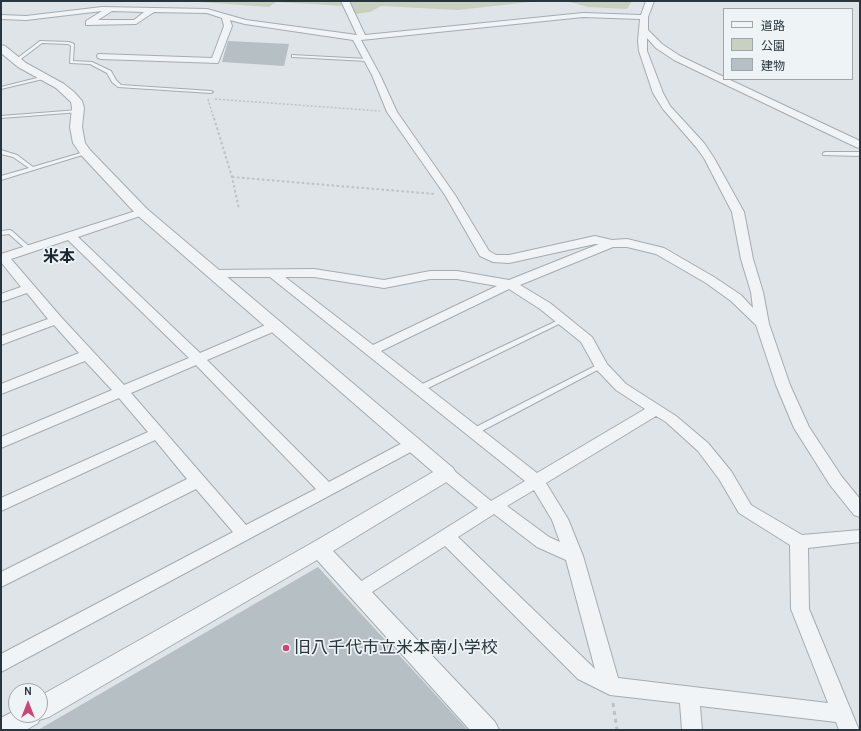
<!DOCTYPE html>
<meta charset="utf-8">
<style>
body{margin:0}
#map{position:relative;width:861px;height:731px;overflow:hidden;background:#dfe4e8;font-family:Karla,"Noto Sans JP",sans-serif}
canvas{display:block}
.frame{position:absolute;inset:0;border:2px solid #28353e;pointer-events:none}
.legend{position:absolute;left:723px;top:8px;width:130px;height:72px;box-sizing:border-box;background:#eef3f5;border:1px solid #9fa7ac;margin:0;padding:5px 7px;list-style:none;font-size:12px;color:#28353e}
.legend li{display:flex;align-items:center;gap:8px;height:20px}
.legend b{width:20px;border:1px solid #9fa7ac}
.north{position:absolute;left:8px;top:683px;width:40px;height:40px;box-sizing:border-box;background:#eef3f5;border:1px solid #9fa7ac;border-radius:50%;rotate:0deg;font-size:11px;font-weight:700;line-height:16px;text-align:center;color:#28353e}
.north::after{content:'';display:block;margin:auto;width:14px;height:18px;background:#cb4677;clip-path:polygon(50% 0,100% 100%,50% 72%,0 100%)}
</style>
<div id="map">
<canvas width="861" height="731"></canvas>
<div class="frame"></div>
<ul class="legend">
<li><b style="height:5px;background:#f1f4f6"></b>道路</li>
<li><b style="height:11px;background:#c8d1c0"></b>公園</li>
<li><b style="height:11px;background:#b6bfc4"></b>建物</li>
</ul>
<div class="north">N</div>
</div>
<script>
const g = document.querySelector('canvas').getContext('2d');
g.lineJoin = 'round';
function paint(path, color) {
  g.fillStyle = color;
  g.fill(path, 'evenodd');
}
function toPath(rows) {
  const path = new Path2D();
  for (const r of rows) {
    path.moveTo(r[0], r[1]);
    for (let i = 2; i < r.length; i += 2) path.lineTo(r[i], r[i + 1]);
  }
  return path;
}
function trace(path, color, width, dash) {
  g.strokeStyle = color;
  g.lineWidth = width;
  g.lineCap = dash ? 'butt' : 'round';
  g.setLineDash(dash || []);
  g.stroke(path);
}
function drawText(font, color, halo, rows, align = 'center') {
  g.font = font + ' Karla,"Noto Sans JP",sans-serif';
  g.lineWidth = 3.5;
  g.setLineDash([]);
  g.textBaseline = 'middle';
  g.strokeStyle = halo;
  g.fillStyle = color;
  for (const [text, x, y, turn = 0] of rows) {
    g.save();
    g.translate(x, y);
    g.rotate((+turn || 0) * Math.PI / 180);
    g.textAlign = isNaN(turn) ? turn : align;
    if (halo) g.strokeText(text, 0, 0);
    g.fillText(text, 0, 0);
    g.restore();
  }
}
const green = toPath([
 [200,1,539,1,458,10,381,6,370,12,355,14,346,12,344,6,276,2,269,7,199,2],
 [566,1,632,1,627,9,588,7]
]);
const building = toPath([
 [228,41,289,44,284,66,222,62],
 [318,567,468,730,38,730]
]);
const pathFar2 = toPath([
 [208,99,214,119],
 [215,99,380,111]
]);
const pathFar1 = toPath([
 [214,118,232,177,239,209],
 [232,177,435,194]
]);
const path = toPath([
 [613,703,617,730]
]);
const service = toPath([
 [40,41,69,42,74,44,73,61,92,62,111,71,116,80,121,85,211,91,213,92,211,93,118,87,112,82,107,73,90,64,70,63,71,46,68,44,42,43,17,62,15,62,15,60,40,41],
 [292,55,367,59,369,60,367,61,293,57,292,57,292,55],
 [45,76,47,76,47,78,1,89,1,87,45,76],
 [78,110,80,110,80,112,1,118,1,116,78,110],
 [1,150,17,155,33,167,84,152,89,153,1,180,1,176,29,168,13,157,1,154,1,150],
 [825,152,860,152,860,156,823,155,823,153,825,152],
 [10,230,12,231,31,248,31,250,27,250,9,234,1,235,1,231,10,230],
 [563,318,565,319,566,320,565,321,422,391,419,391,415,389,416,387,563,318],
 [599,364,603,364,605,366,476,434,470,434,469,432,470,430,599,364]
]);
const minor = toPath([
 [341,1,349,1,365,35,583,13,641,15,646,1,654,1,648,17,648,30,662,44,680,56,724,77,724,79,728,79,860,141,860,148,856,147,674,60,656,48,647,38,647,51,663,93,670,106,704,143,714,158,744,212,753,259,763,292,769,324,790,385,809,427,842,477,860,499,860,517,854,515,830,485,794,428,776,385,756,325,731,301,706,283,656,254,627,247,613,247,520,285,550,303,592,337,607,364,626,384,676,416,708,443,731,471,751,505,802,535,860,530,860,542,808,548,809,609,859,730,839,730,836,722,700,706,702,730,682,730,680,703,610,695,578,679,445,546,364,597,358,599,352,597,349,592,352,587,478,508,440,477,438,473,440,469,446,467,452,469,491,501,525,481,270,277,213,277,209,276,207,273,209,270,314,269,384,280,430,271,457,271,509,280,599,244,595,244,509,263,493,262,480,256,445,195,387,112,372,75,353,40,245,24,230,20,232,26,218,63,101,59,98,58,97,56,98,54,212,58,224,26,222,18,207,13,154,12,136,24,86,25,86,21,102,11,26,20,1,19,1,15,26,16,102,7,207,9,246,20,357,35,341,1],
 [112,11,144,12,134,20,98,20,112,11],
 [583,17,640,19,638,41,639,51,653,93,663,109,696,147,704,158,732,212,741,259,751,292,753,308,741,295,714,277,664,248,627,239,612,240,595,236,509,255,496,255,489,251,455,195,397,112,380,75,361,40,583,17],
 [285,277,314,277,384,288,430,279,457,279,497,286,373,345,285,277],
 [509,289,540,309,581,342,596,369,616,390,645,409,537,473,381,351,509,289],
 [656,416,666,422,698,451,719,479,739,513,790,545,791,609,828,703,618,678,583,556,568,519,546,483,656,416],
 [534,490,552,520,560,542,549,537,507,506,534,490],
 [494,514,537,547,566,560,595,669,458,537,494,514],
 [142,209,148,212,146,214,78,237,200,353,270,323,280,323,282,326,280,329,207,360,329,482,408,440,413,439,418,440,421,444,418,448,1,672,1,654,233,532,196,489,1,587,1,572,187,479,155,440,1,511,1,498,148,432,119,398,1,448,1,437,112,390,85,361,1,394,1,384,79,353,54,325,1,345,1,336,48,319,27,293,1,302,1,294,21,287,1,262,1,254,142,209],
 [68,240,189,358,124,385,61,317,11,259,68,240],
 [196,365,316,489,246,525,131,393,196,365]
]);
const tertiary = toPath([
 [1,45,5,46,26,63,64,84,74,92,82,101,84,108,82,127,85,143,90,150,147,209,453,468,456,473,453,478,333,551,495,722,499,730,470,730,317,560,49,717,39,720,38,723,26,730,1,730,1,718,16,710,16,715,40,715,40,696,312,543,433,472,137,215,82,156,73,143,70,127,72,108,71,102,56,88,18,67,1,53,1,45]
]);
const markers = [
 [286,648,4,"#cb4677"]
];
const quarterNames = [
 ["米本",59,257]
];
const nearPoinames = [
 ["旧八千代市立米本南小学校",294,648]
];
paint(green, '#c8d1c0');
paint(building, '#b6bfc4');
trace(service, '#a4acb2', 2);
trace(minor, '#a4acb2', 2);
trace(tertiary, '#a4acb2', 2);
trace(pathFar2, '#bdc2c6', 1.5, [2, 2]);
trace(pathFar1, '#bdc2c6', 2, [2.5, 2.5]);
trace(path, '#bdc2c6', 3, [4, 4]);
paint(service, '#f1f4f6');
paint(minor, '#f1f4f6');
paint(tertiary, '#f1f4f6');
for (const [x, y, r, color] of markers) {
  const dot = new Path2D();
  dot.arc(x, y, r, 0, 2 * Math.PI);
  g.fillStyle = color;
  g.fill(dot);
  trace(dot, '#eef3f5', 1.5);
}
drawText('bold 16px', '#1a262f', '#eef3f5', quarterNames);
drawText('17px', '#28353e', '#eef3f5', nearPoinames, 'left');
</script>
